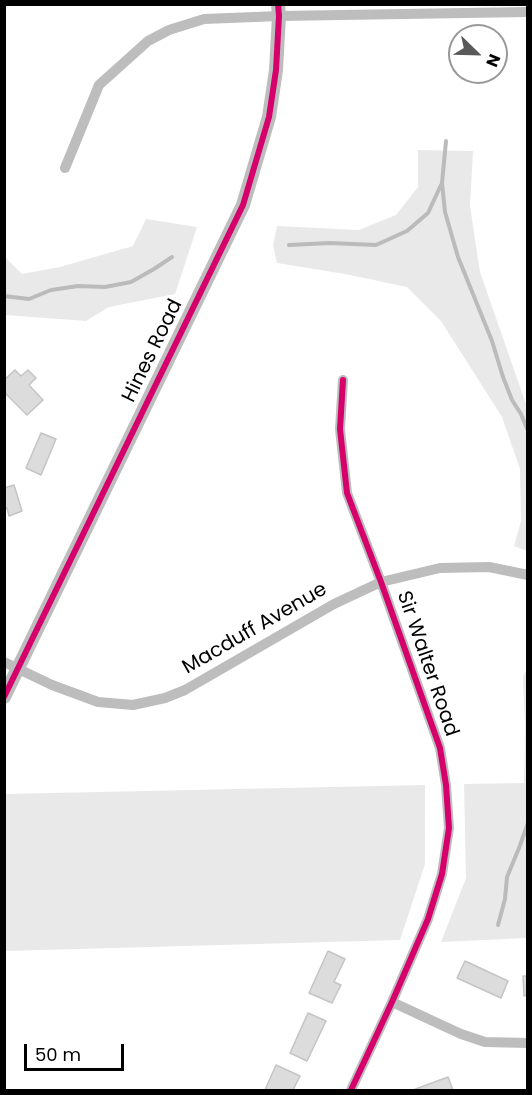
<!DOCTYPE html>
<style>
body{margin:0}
#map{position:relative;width:532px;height:1095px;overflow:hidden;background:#fff;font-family:Poppins,sans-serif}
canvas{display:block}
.frame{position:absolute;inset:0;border:6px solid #000;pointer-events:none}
.north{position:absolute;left:448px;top:24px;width:60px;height:60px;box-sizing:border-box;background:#fff;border:2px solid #999;border-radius:50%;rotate:113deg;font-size:16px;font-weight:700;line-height:24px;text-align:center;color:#000}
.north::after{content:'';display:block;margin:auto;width:21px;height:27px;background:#595959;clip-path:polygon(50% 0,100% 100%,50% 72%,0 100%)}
.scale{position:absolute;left:24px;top:1044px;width:100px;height:27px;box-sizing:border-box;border:3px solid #000;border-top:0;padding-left:8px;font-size:18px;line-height:21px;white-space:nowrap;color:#000;-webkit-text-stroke:4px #fff;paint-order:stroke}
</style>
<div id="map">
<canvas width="532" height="1095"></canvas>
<div class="frame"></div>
<div class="north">N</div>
<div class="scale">50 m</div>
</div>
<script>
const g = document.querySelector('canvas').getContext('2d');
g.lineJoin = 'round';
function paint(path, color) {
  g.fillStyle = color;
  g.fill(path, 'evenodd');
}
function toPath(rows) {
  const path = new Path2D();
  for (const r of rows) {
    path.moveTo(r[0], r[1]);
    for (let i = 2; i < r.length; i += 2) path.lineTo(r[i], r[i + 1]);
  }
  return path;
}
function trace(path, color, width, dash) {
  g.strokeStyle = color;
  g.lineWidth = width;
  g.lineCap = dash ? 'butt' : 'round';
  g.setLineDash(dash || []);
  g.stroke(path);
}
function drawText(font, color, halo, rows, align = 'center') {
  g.font = font + ' Poppins,sans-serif';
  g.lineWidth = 4.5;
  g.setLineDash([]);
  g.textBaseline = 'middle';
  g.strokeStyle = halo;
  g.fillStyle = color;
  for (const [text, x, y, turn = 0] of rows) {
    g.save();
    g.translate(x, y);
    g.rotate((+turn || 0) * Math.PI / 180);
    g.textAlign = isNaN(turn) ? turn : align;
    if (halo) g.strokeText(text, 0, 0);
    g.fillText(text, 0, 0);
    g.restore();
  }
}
const green = toPath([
 [418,150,473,151,470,206,480,272,527,407,527,551,514,546,521,521,520,469,502,417,441,321,407,287,345,274,277,263,273,245,277,226,359,230,396,215,418,187],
 [146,219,197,227,175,294,109,307,86,321,5,315,5,257,22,274,60,267,133,246],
 [527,668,527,938,441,942,466,878,464,784,524,783,525,726,523,677],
 [425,785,425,864,400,940,5,951,5,794]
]);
const stream = toPath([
 [446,141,442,183,445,212,458,257,492,341,503,377,512,400,521,414,528,431],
 [289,245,330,243,376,245,407,231,428,213,441,185],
 [4,296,29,299,51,290,78,286,105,287,131,282,154,269,172,257],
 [528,445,528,454],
 [498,925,505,899,507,877,519,848,528,823]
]);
const building = toPath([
 [15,370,21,376,28,370,36,378,29,385,43,400,27,415,4,392,4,380,15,370],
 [41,433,56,439,41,475,26,468,41,433],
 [14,485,22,511,9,516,7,508,4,509,4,488,14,485],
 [328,951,345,959,334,982,341,985,332,1003,309,993,328,951],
 [465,961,508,981,501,998,457,978,465,961],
 [523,976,528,976,528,995,524,996,523,976],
 [308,1013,326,1021,307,1061,290,1053,308,1013],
 [276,1065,300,1076,293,1090,265,1090,276,1065],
 [448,1077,453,1090,413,1090,448,1077]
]);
const minor = toPath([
 [65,168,99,85,148,41,169,30,204,19,279,16,528,12],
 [343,380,340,429,347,493,381,582,440,748,446,785,449,828,442,874,428,919,392,1002,351,1090],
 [4,662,52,685,98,702,133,705,165,698,185,690,334,604,381,582,440,568,489,567,528,575],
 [392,1002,461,1034,485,1042,528,1043]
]);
const tertiary = toPath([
 [4,697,243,205,269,117,276,70,279,16,278,4]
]);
const cycleway = toPath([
 [343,380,340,429,347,493,381,582,440,748,446,785,449,828,442,874,428,919,392,1002,351,1090],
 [4,697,243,205,269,117,276,70,279,16,278,4]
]);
const streetNames = [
 ["Hines Road",153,351,-64],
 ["Macduff Avenue",255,629,-30],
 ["Sir Walter Road",427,664,71]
];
paint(green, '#e9e9e9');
trace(stream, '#bbb', 4);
paint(building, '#dcdcdc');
trace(building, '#c4c4c4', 1.5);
trace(minor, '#bdbdbd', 10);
trace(tertiary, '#bdbdbd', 14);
trace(cycleway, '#d6006c', 6);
drawText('20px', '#000', '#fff', streetNames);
</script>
